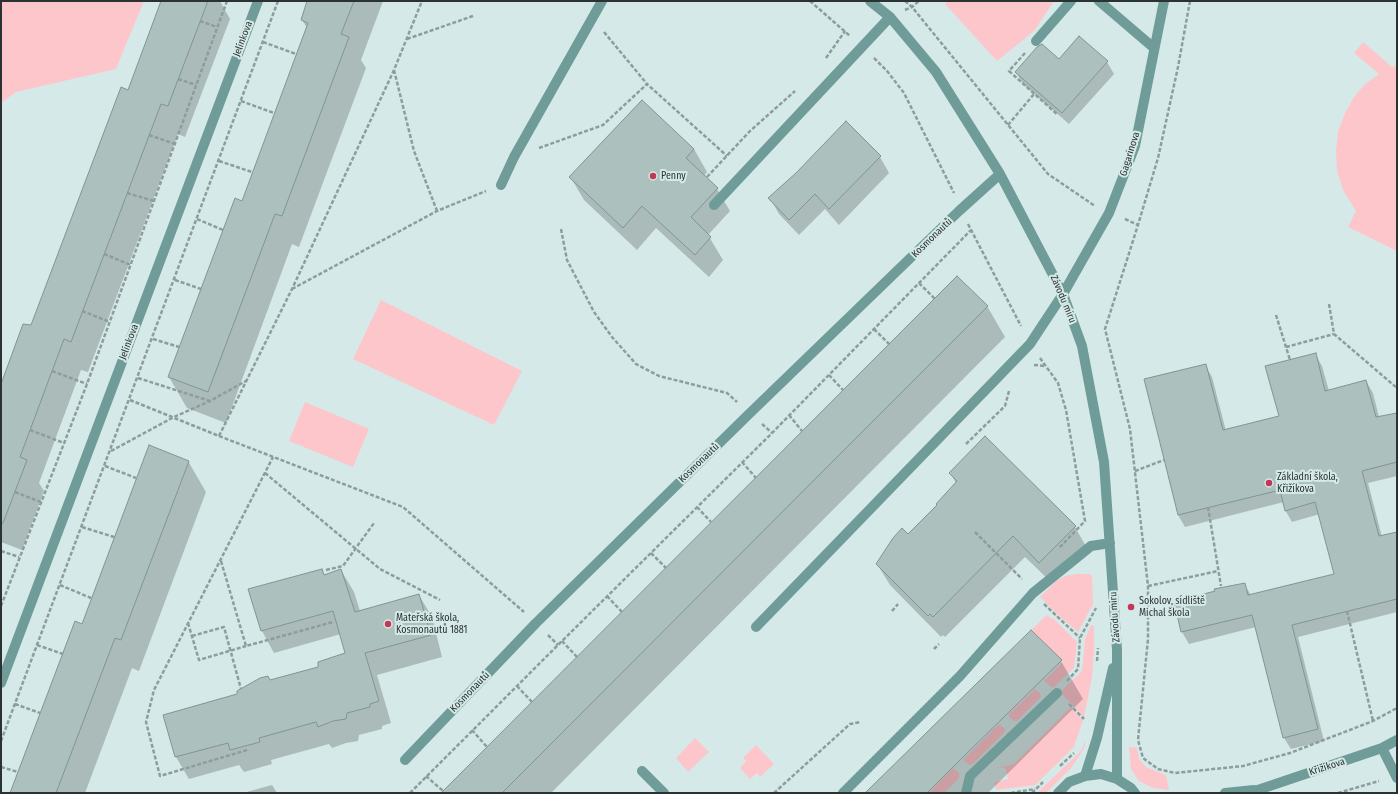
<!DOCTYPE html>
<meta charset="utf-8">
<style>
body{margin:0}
#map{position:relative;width:1398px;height:794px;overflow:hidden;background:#d5eae8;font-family:"Fira Sans Condensed",sans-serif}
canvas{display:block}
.frame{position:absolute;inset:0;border:2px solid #2a3332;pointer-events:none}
</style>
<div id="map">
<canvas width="1398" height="794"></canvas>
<div class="frame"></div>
</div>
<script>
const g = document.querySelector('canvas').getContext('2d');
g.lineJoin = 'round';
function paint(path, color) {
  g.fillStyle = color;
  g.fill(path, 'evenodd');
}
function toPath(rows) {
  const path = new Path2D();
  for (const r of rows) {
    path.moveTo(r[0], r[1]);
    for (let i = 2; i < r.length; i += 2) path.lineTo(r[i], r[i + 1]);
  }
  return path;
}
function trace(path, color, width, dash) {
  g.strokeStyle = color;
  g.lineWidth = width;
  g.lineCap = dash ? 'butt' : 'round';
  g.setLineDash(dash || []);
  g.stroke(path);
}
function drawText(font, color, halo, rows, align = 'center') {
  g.font = font + ' "Fira Sans Condensed",sans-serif';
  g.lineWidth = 4;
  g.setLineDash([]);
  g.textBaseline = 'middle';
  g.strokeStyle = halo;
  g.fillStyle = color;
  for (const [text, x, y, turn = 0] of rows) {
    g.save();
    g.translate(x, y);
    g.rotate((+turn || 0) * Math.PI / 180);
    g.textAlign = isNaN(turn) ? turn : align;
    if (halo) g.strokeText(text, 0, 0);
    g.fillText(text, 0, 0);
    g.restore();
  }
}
const green = toPath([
 [1,1,144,1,116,69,16,92,1,103],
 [948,1,1054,1,1034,31,997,61,945,4],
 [1363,42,1392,67,1397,65,1397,251,1348,227,1356,211,1343,190,1337,171,1336,151,1338,132,1345,113,1354,97,1365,84,1379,74,1354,53],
 [381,300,522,371,494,425,353,359],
 [305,402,369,429,353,467,289,441],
 [1077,574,1089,574,1092,576,1093,604,1078,632,1057,614,1040,597,1055,582,1065,576],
 [1047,615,1052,619,1053,618,1077,642,1074,668,1053,688,1044,681,1063,662,1031,630],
 [1091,625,1094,626,1094,649,1092,677,1084,717,1060,692,1082,671,1085,639],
 [1035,689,1040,693,1041,697,1017,721,1014,721,1008,715],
 [1071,707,1083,720,1074,747,1035,785,996,790,995,782,1008,779,1005,767,992,769,1014,764],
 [999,724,1005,729,1005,732,973,764,970,765,967,763,963,760],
 [695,738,709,752,688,772,676,758],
 [1085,742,1086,742,1083,750,1071,768,1046,793,1037,793,1080,752],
 [756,745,774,764,760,777,757,773,750,779,740,768,746,761,743,758],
 [1129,747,1137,748,1139,759,1146,767,1166,775,1169,790,1153,788,1139,781,1131,769],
 [953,768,959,773,959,778,944,793,929,793]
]);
const shadow = toPath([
 [162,1,220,1,230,19,185,137,178,134,88,372,81,370,39,483,44,491,22,550,1,542,1,387,31,327,129,91],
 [309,1,383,1,361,60,366,68,321,188,299,247,292,244,226,423,187,408,169,377,242,202,307,28,302,20],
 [1059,61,1107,62,1114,74,1069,124,1023,84,1016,72],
 [846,122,880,157,889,173,839,225,825,209,799,235,779,214,770,198,797,174],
 [694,149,707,172,704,176,717,189,730,211,708,235,723,260,709,277,656,228,637,250,584,200,571,178],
 [987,306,1005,337,551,793,443,793],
 [1315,354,1322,366,1329,391,1366,381,1373,393,1379,417,1397,415,1397,476,1368,483,1382,537,1397,533,1397,612,1298,637,1324,741,1291,749,1284,738,1256,627,1189,644,1182,632,1175,603,1244,584,1251,595,1335,575,1320,514,1292,522,1285,510,1284,502,1185,527,1178,515,1205,365,1212,377,1226,431,1280,417],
 [188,461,206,492,139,671,132,668,85,793,11,793,82,625],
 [950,473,1075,527,1087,548,1052,583,1025,557,945,637,943,635,941,637,890,585,877,564,938,505,956,483],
 [322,570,325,576,341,570,354,592,360,611,419,595,432,617,442,657,377,675,391,723,382,726,382,729,359,735,358,741,346,743,332,748,329,744,271,760,272,764,244,772,239,765,189,779,176,757,164,715,238,695,270,682,319,668,346,654,341,634,274,653,262,631],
 [1061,661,1083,699,988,793,866,793],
 [272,785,277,793,243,793]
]);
const building = toPath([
 [161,1,208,1,168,106,161,104,71,342,64,339,20,457,27,460,3,523,1,523,1,384,23,324,31,325,121,87,128,90,161,1],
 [307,1,354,1,341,34,349,37,282,216,275,214,208,392,168,377,235,198,242,201,308,23,301,20,307,1],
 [1079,36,1108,61,1062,113,1015,72,1037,47,1042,44,1059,59,1079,36],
 [642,100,694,149,686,158,718,188,691,217,711,237,695,255,642,206,623,228,569,177,642,100],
 [846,121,881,156,829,209,815,194,789,220,768,198,796,173,846,121],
 [957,276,988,306,853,441,502,793,441,793,957,276],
 [1316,353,1325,391,1366,380,1376,417,1397,413,1397,462,1362,471,1379,536,1397,532,1397,599,1292,625,1318,729,1283,738,1252,615,1181,632,1174,602,1215,591,1214,589,1245,583,1248,595,1334,574,1315,502,1285,511,1280,490,1178,515,1144,379,1206,364,1223,430,1279,416,1265,366,1316,353],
 [985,436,1076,526,1039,563,1013,536,933,617,930,614,928,616,876,564,893,538,902,528,908,534,937,505,936,504,957,481,949,473,985,436],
 [149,445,189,461,121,640,115,638,56,793,10,793,75,621,82,624,149,445],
 [322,569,324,575,341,569,355,612,419,594,431,635,365,653,379,701,370,704,370,707,347,713,346,719,333,721,318,727,316,722,259,738,260,742,230,750,228,743,175,757,163,715,237,694,237,691,260,678,268,676,270,680,318,667,318,662,345,653,333,611,261,631,248,589,322,569],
 [1031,630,1062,660,957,763,927,793,865,793,1031,630]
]);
const path = toPath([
 [810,1,850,36],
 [905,1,912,7,1048,174,1095,206],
 [1190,1,1178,67,1158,158,1138,225,1105,329,1130,429,1148,586,1148,639,1138,740,1143,758,1158,769,1175,773,1243,766,1290,753,1373,721,1397,708],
 [905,10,912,7,919,1],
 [200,21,217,27],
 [604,32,647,84],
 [407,39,473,16],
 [263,42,296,54],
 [1025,53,1009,71,1058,115],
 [826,58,845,31],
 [874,58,887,71,904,93,954,193],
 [394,70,414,151,437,211],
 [178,79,196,85],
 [241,101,274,113],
 [1008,125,1034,94],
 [149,135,175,144],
 [539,148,603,125,647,84,727,156],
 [219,161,252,172],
 [707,177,750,131,795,91],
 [127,193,154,201],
 [197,219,223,230],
 [1125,219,1138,225],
 [968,224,1021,326],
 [561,229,567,260,594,312,612,337,636,364,659,376,727,393,737,402],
 [104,254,131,265],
 [175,280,201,289],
 [919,283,935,299],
 [292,289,437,211,486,191],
 [1329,304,1334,334,1397,388],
 [82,311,110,322],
 [1276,315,1290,360],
 [874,329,889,344],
 [153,339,179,347],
 [1286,347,1334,334],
 [1040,358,1058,383,1066,410,1085,521,1059,548],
 [1034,365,1045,366],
 [52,371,87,384],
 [829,375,843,390],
 [138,378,210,401],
 [130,400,219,436,403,507,524,612],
 [789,415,802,431],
 [762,424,772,433],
 [30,430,64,443],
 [219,436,292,289,394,70,422,1],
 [966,444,1005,406,1009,391],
 [111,451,174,417,210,401,246,381],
 [742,462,756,478],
 [105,466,136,478],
 [1135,471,1164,460],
 [265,473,380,569,440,600],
 [15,492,41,502],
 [697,507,711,522],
 [1208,507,1221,586],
 [82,527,114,537],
 [975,532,1022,579],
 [1,551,19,557],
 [651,553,666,568],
 [221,561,246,646,333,622],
 [326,570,343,566,374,523],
 [60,585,91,598],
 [1148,586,1218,571],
 [607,596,622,612],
 [1044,604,1080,638],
 [1,606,87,384,227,1],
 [892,611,898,604],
 [1347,611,1373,721],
 [188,623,199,660,246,646],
 [548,635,558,645],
 [192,636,224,627,241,689],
 [562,641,577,657],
 [37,645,63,654],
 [934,649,939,644],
 [1097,661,1098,648],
 [1067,681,1078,669,1080,638,1096,608],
 [517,686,532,702],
 [15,704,40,713],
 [1069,704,1084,719],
 [472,730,487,747],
 [1,741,278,1],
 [247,750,160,776,146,722,154,690,273,457],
 [1060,766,1074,753],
 [1,767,18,772],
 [426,776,443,791],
 [410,793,558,645,772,433,971,230],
 [774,793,850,724,861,722],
 [1011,793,1035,789],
 [1032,793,1043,782],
 [1338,793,1379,781]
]);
const minor = toPath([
 [870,1,890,17,936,72,1000,174,1063,294,1082,346,1104,462,1117,650,1117,779],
 [1099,1,1154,48],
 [1036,41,1071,1],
 [501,185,514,157,602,1],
 [714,205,890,17],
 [756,627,1030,344,1063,294,1109,213,1135,146,1164,1],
 [1,683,258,1],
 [1382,748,1397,778],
 [405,760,536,623,750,413,959,211,1000,174],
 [642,771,664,793],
 [1085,776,1097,738,1113,668],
 [843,793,960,676,1033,593,1091,546,1110,543],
 [966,793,970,776,1057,693],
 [1058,793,1069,782,1085,776,1101,774,1117,779,1131,788,1135,793],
 [1225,793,1254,790],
 [1249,793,1382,748,1397,740]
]);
const markers = [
 [653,176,4,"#c63657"],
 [1269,483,4,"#c63657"],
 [1131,607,4,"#c63657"],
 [388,624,4,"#c63657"]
];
const streetNames = [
 ["Jelínkova",243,39,-69],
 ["Gagarinova",1130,154,-73],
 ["Kosmonautů",932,238,-44],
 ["Závodu míru",1063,299,67],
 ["Jelínkova",129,342,-69],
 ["Kosmonautů",699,463,-44],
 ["Závodu míru",1115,617,-94],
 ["Kosmonautů",470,692,-46],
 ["Křižíkova",1327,767,-18]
];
const poiNames = [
 ["Penny",661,176],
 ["Základní škola,",1277,477],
 ["Křižíkova",1277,489],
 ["Sokolov, sídliště",1139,601],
 ["Michal škola",1139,613],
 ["Mateřská škola,",396,618],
 ["Kosmonautů 1881",396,630]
];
paint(green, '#fdc6cb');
paint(shadow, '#0003');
paint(building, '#acc1be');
trace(building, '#809492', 1);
trace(path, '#8d9d9c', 2.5, [4, 2]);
trace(minor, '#6f9c98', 10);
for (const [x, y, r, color] of markers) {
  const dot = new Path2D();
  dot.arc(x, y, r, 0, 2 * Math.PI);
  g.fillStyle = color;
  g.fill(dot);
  trace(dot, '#d5eae8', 1.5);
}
drawText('10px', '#2a3332', '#d5eae8', streetNames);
drawText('10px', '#2a3332', '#d5eae8', poiNames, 'left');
</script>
